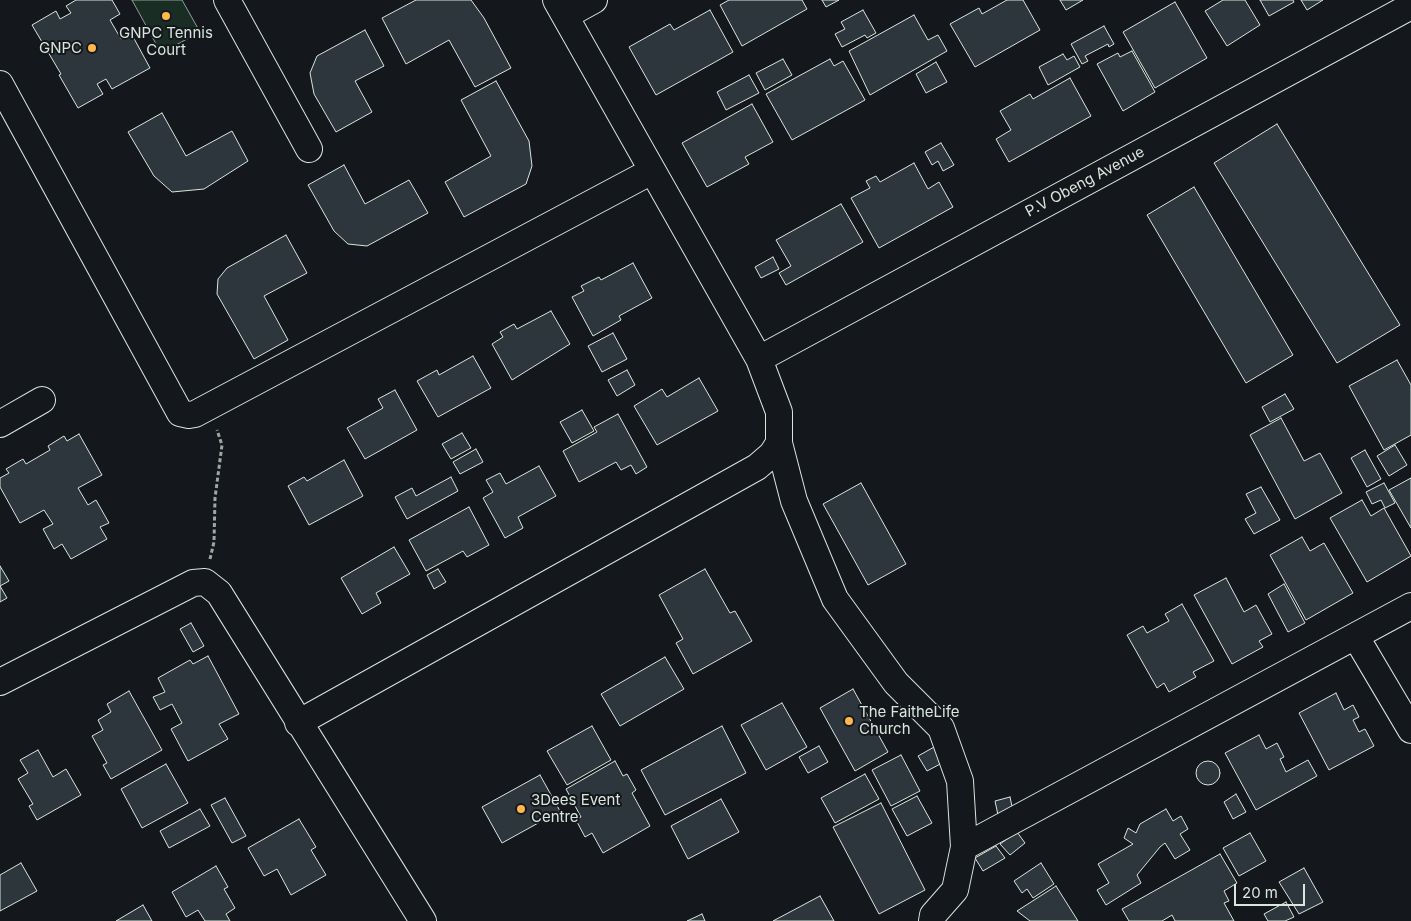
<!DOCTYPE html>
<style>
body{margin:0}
#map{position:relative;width:1411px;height:921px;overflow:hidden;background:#14181c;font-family:Inter,sans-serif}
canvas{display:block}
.scale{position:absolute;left:1234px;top:884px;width:71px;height:22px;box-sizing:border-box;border:2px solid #d8e6dc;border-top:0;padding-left:6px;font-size:15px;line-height:18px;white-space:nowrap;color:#d8e6dc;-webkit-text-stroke:4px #14181c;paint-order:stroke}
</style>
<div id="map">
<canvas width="1411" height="921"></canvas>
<div class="scale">20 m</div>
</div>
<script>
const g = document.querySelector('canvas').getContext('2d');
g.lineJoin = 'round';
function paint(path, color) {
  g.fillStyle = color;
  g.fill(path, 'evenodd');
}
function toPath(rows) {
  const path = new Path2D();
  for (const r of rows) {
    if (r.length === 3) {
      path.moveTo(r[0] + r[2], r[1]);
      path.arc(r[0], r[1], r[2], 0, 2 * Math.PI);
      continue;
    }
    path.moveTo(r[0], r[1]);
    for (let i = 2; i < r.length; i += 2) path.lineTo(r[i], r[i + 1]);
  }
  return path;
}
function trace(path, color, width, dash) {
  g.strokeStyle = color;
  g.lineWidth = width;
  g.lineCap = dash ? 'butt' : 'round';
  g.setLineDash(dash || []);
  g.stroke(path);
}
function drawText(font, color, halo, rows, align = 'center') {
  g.font = font + ' Inter,sans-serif';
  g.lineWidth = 4;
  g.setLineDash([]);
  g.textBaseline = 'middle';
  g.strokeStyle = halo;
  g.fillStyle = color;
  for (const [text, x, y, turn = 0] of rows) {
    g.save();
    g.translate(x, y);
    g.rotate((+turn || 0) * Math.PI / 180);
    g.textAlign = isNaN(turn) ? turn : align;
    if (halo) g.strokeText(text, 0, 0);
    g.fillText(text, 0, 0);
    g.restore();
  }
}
const green = toPath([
 [132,0,182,0,200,32,161,53,132,0]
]);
const building = toPath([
 [76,0,112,0,120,14,110,20,121,39,131,33,150,68,112,89,106,79,97,84,103,94,78,108,59,75,61,74,32,25,56,11,60,19,71,13,66,6,76,0],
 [416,0,471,0,484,18,511,68,475,87,449,40,406,64,382,18,416,0],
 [729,0,802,0,807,9,742,46,720,5,729,0],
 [822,0,839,0,826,7,822,0],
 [1007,0,1023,0,1040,30,975,67,950,24,979,8,982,14,1007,0],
 [1060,0,1083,0,1066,10,1060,0],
 [1223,0,1245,0,1260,25,1227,46,1205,11,1223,0],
 [1260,0,1293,0,1294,2,1269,16,1260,0],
 [1301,0,1323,0,1307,10,1301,0],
 [1175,2,1207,58,1155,88,1123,32,1175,2],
 [710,10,733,52,656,95,629,47,670,24,674,30,710,10],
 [863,10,876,33,867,38,865,35,842,47,835,34,845,29,841,22,863,10],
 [914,15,928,40,938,35,947,51,870,95,849,51,914,15],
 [1104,26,1114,44,1109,47,1108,44,1085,56,1088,61,1082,64,1071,44,1104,26],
 [365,30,384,66,355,81,372,112,336,132,314,94,310,73,317,56,365,30],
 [1132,51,1155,92,1123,111,1097,64,1118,53,1120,57,1132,51],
 [1063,54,1067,60,1074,56,1080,67,1048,85,1039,67,1063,54],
 [783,59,792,75,765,90,756,73,783,59],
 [830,59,834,66,843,61,865,100,792,140,766,94,830,59],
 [936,62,947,82,926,93,916,74,936,62],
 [749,75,759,93,726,110,717,92,749,75],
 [1070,78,1091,116,1009,162,996,139,1011,130,1000,111,1030,94,1033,99,1070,78],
 [496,81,529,141,532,166,526,184,464,217,445,182,491,156,461,100,496,81],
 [752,104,773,142,745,157,749,164,707,187,682,143,752,104],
 [162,113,186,156,232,131,248,161,204,189,172,192,154,176,128,132,162,113],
 [1277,124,1400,325,1337,363,1214,163,1277,124],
 [941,143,954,165,943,171,938,161,932,165,925,152,941,143],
 [914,163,928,189,939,182,953,207,879,248,851,198,870,188,866,181,876,176,880,182,914,163],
 [344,165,365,204,409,180,428,213,367,246,348,244,334,231,308,185,344,165],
 [1194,187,1293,355,1246,383,1147,215,1194,187],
 [841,204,863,242,786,285,779,273,791,266,776,240,841,204],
 [286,235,307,273,264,296,288,340,254,359,217,294,218,279,227,268,286,235],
 [773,257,779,269,761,278,755,267,773,257],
 [633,263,652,298,619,316,621,320,593,336,572,297,584,291,581,286,599,277,601,280,633,263],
 [551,311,570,344,512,380,492,344,503,337,500,332,514,324,517,329,551,311],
 [613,333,627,359,602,372,588,346,613,333],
 [473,356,491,388,438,417,417,381,437,370,439,375,473,356],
 [1397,360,1411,385,1411,435,1384,450,1349,386,1397,360],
 [627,370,635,385,617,396,608,380,627,370],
 [699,378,718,411,657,445,634,406,662,389,667,397,699,378],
 [395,390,417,430,365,459,347,428,383,408,378,399,395,390],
 [1285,394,1294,409,1270,422,1262,407,1285,394],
 [582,410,594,431,572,443,560,422,582,410],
 [618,414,647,467,636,474,631,465,621,470,616,462,579,482,563,451,597,432,594,427,618,414],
 [1281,418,1304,461,1320,453,1342,493,1295,519,1250,435,1281,418],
 [462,433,471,448,451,459,442,444,462,433],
 [79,434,102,475,78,488,88,505,96,500,109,523,100,527,107,539,71,559,62,544,54,549,43,529,53,524,44,510,20,523,0,487,0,478,9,473,6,469,23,459,26,464,50,450,48,446,64,436,67,441,79,434],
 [1395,445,1407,465,1389,476,1377,456,1395,445],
 [476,449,483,462,460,474,453,462,476,449],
 [1365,450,1381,479,1367,487,1351,458,1365,450],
 [344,460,363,496,309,525,288,486,304,477,307,481,344,460],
 [539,466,556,496,518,517,523,528,505,538,483,498,493,492,486,480,500,473,506,484,539,466],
 [451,477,458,491,407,519,395,497,412,488,416,496,451,477],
 [1411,478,1411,528,1389,490,1411,478],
 [861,483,906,564,868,585,823,504,861,483],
 [1384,483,1395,503,1385,508,1381,500,1372,504,1366,492,1384,483],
 [1261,487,1280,520,1254,534,1245,519,1256,513,1246,494,1261,487],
 [1362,500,1371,516,1384,508,1411,556,1367,582,1330,518,1362,500],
 [469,507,489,545,467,557,463,551,426,571,409,540,469,507],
 [1302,537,1310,551,1324,543,1353,593,1306,620,1270,555,1302,537],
 [394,547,410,574,376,593,381,603,362,614,341,578,394,547],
 [0,566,9,581,0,586,7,598,0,602,0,566],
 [438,569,446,582,434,589,427,575,438,569],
 [705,569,730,613,735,611,752,641,693,674,676,643,683,639,659,595,705,569],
 [1226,578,1244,612,1256,605,1272,634,1259,641,1263,647,1232,664,1194,595,1226,578],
 [1284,584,1305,623,1288,632,1268,594,1284,584],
 [1182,604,1214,661,1193,672,1196,677,1169,692,1164,683,1157,688,1127,635,1143,626,1147,633,1169,621,1165,614,1182,604],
 [191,623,204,646,193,652,180,629,191,623],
 [208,656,239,714,219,724,228,739,188,761,171,729,182,723,172,704,160,710,153,697,165,692,158,678,190,660,193,664,208,656],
 [665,657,684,689,620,726,601,694,665,657],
 [853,689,888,752,855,771,820,708,853,689],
 [129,691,162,750,111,779,103,765,107,763,92,736,103,730,98,720,111,712,107,704,129,691],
 [1336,693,1344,710,1353,705,1359,717,1353,720,1359,732,1365,729,1374,746,1329,770,1299,713,1336,693],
 [782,703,807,747,766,770,741,725,782,703],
 [592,726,611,760,567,785,547,751,592,726],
 [722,726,746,773,665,815,641,770,722,726],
 [1259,735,1266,749,1277,743,1284,757,1280,759,1286,772,1308,760,1317,776,1256,810,1225,753,1259,735],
 [819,746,828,762,808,773,799,757,819,746],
 [936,746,944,762,927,771,918,756,936,746],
 [38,750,53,777,66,769,81,795,37,820,29,806,33,804,18,779,28,773,20,760,38,750],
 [901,755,920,791,891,806,872,770,901,755],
 [615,761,623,776,627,774,636,790,632,793,650,826,603,853,592,833,585,837,576,820,581,817,566,789,615,761],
 [1208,773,12],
 [166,764,188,803,142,828,121,789,166,764],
 [865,774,879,799,835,823,821,798,865,774],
 [540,775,560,811,502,843,482,807,540,775],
 [1236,794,1246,812,1233,819,1224,802,1236,794],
 [917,796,932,823,907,836,892,809,917,796],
 [1010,797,1013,811,998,815,995,801,1010,797],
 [225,798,246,836,232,843,211,805,225,798],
 [721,799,739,832,688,859,671,826,721,799],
 [881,803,925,890,879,914,833,827,881,803],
 [200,809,210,826,169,848,160,831,200,809],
 [1166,809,1173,821,1181,816,1188,829,1180,834,1190,850,1175,859,1165,843,1160,847,1137,875,1141,883,1106,905,1097,890,1109,883,1098,864,1133,844,1124,838,1128,828,1136,833,1140,824,1166,809],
 [299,819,316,847,311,850,326,875,291,895,277,869,264,876,248,848,299,819],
 [1017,832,1025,843,1010,855,1000,844,1017,832],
 [1250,833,1266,861,1239,876,1223,848,1250,833],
 [996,846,1005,858,983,871,975,858,996,846],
 [1220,854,1237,883,1224,891,1229,901,1224,903,1234,921,1175,921,1172,915,1162,921,1129,921,1122,909,1220,854],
 [21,863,37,891,0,911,0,875,21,863],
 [1041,863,1054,884,1033,898,1027,889,1022,893,1014,881,1041,863],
 [216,866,228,887,224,889,235,908,226,914,230,921,205,921,198,910,186,917,172,892,216,866],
 [1304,868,1323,902,1299,914,1279,882,1304,868],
 [1056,886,1078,921,1030,921,1017,911,1056,886],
 [820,896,834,921,773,921,820,896],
 [1286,902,1294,917,1285,921,1268,921,1264,914,1286,902],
 [143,905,152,921,116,921,143,905],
 [702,914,705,921,687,921,702,914]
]);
const path = toPath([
 [210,559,214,542,215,498,222,445,217,430]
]);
const minor = toPath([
 [227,0,309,149],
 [565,16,594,0],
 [0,84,180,413,189,415,195,414,652,171],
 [759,359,1411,6],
 [0,424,42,400],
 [779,443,794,501,835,599,896,683,941,728,960,781,964,847,955,890,933,915,932,921],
 [1356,637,1411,730],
 [0,682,193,583,205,582,219,593,423,921],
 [298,723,757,467,772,454,779,443,779,412,759,359,556,0],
 [964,847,1411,606]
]);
const markers = [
 [166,16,5,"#ffb74d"],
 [92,48,5,"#ffb74d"],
 [849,721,5,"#ffb74d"],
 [521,809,5,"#ffb74d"]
];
const poiNames = [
 ["GNPC Tennis",166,33,"center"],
 ["Court",166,50,"center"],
 ["GNPC",82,48,"right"],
 ["The FaitheLife",859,712],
 ["Church",859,729],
 ["3Dees Event",531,800],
 ["Centre",531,817]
];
const streetNames = [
 ["P.V Obeng Avenue",1085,182,-28]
];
paint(green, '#1a2d24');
trace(green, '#939e99', 1);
paint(building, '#2c363c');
trace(building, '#d8e6dc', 1);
trace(minor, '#d8e6dc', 28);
trace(path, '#9da8a2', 3, [4, 2.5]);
trace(minor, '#14181c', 26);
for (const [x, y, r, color] of markers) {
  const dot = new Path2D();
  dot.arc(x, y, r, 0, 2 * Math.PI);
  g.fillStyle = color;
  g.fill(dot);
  trace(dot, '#14181c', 2);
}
drawText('15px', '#d8e6dc', '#14181c', poiNames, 'left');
drawText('15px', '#d8e6dc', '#14181c', streetNames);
</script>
